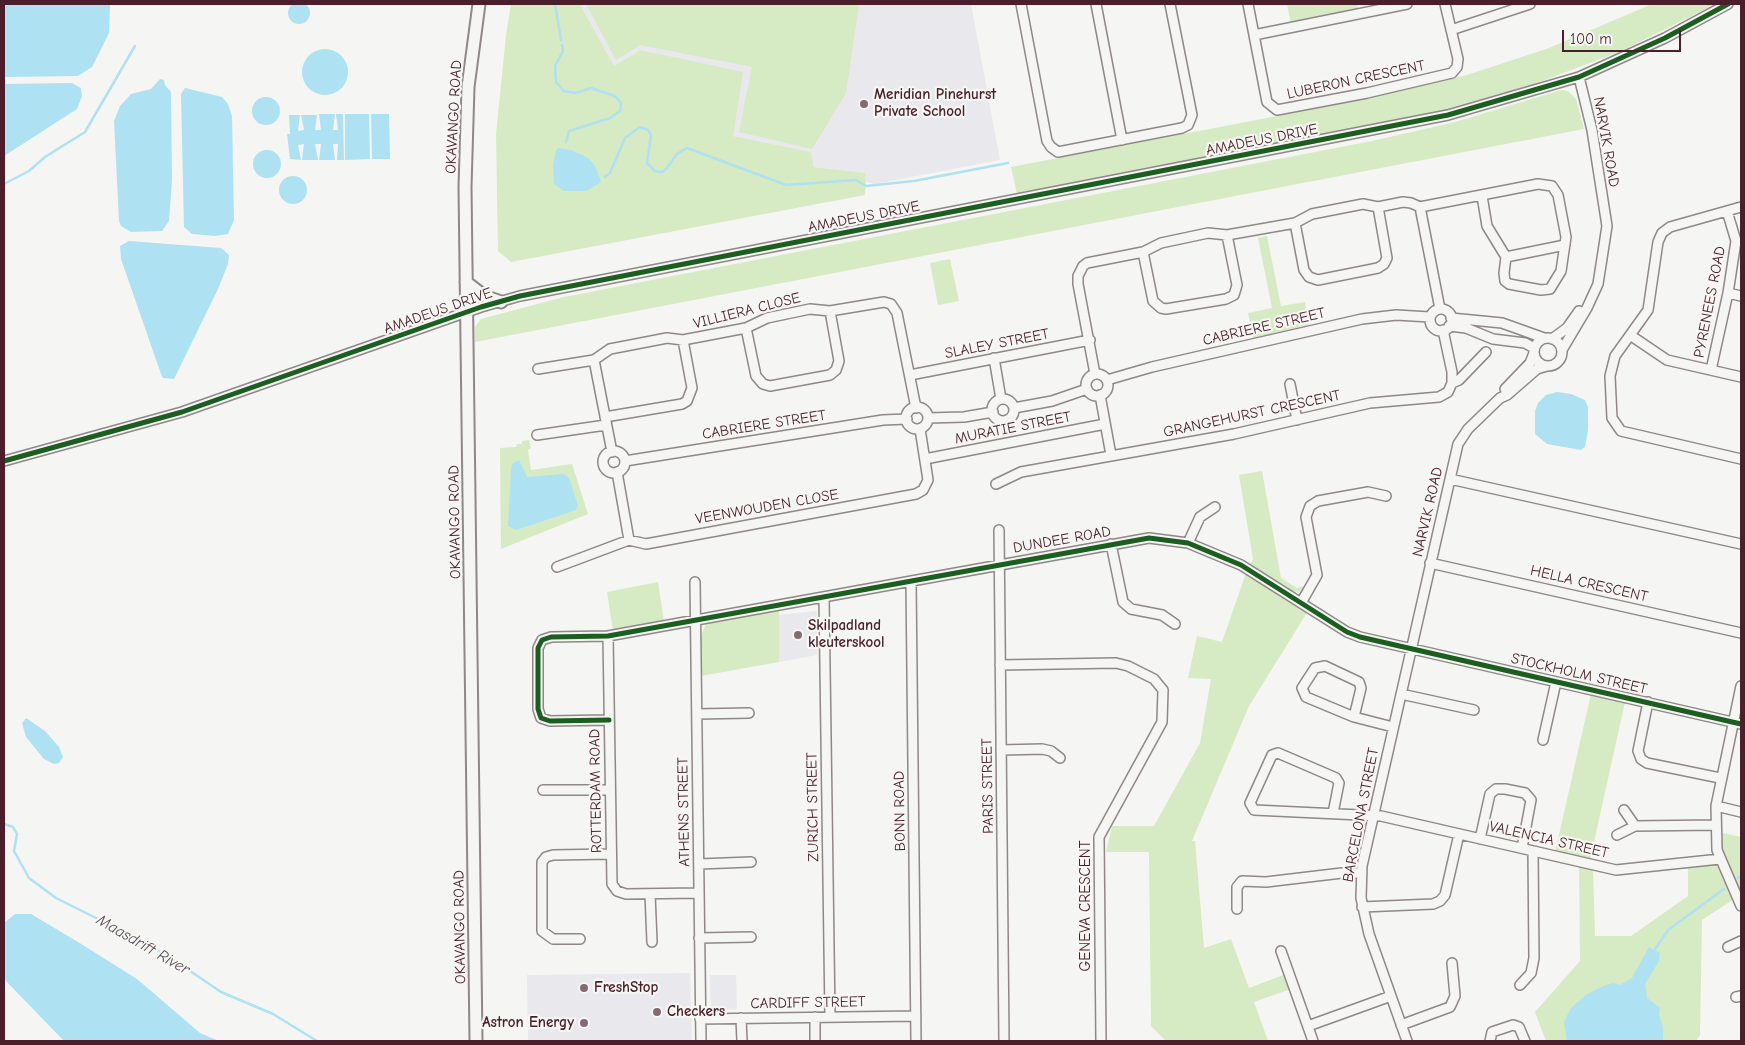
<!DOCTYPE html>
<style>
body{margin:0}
#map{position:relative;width:1745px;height:1045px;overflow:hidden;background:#f5f5f3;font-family:"Comic Neue",sans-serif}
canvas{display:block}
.frame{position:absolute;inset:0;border:5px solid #4a1f2b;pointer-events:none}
.scale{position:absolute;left:1562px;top:30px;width:119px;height:22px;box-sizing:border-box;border:2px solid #4a1f2b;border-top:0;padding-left:6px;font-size:15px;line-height:18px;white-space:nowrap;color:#4a1f2b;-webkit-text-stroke:4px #f6f6f2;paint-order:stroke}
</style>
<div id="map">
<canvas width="1745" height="1045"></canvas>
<div class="frame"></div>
<div class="scale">100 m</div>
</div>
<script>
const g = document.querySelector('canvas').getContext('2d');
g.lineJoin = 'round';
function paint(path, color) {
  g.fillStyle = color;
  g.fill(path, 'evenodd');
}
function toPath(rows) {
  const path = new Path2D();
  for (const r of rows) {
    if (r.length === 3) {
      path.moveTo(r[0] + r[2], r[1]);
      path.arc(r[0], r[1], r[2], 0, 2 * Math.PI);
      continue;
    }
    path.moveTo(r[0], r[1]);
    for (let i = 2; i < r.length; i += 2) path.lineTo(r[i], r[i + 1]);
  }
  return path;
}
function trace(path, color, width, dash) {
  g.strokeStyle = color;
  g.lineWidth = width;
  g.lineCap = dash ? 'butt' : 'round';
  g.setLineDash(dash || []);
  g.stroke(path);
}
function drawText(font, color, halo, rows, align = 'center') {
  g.font = font + ' "Comic Neue",sans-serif';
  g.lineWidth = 4.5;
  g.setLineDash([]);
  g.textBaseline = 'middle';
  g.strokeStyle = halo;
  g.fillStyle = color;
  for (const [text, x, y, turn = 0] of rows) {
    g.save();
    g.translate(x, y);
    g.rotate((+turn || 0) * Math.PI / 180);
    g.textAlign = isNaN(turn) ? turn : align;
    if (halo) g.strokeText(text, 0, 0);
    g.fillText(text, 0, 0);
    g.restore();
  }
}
const built = toPath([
 [580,4,971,4,1000,160,875,184,866,182,866,173,814,167,811,152,733,136,671,57,640,50,614,66],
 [817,611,817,655,779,662,779,615],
 [690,973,692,1041,528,1041,527,975],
 [710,975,736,975,737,1009,711,1010]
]);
const green = toPath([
 [511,4,580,4,614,66,640,50,743,72,733,136,811,152,814,167,866,173,865,195,511,262,498,251,496,134,506,35],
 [586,4,859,4,846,93,812,149,739,132,752,67,640,45,616,60],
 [1287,4,1357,4,1359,12,1291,24],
 [1652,4,1716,4,1619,52,1529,86,1462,106,1372,126,1017,194,1011,167,1366,99,1467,75,1549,48],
 [1561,90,1568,91,1576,99,1584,129,475,342,475,327,481,319,564,297,1372,141,1455,122],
 [1267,236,1281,306,1305,302,1308,325,1253,338,1248,313,1272,308,1258,238],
 [950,259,959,301,938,305,930,263],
 [529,440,531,448,528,450,531,470,572,464,588,514,501,549,500,448,516,447,517,444,522,444,522,441],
 [1262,471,1281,578,1297,588,1305,586,1300,592,1292,591,1250,565,1253,559,1239,475],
 [1246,573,1308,611,1249,706,1192,841,1195,841,1204,948,1231,939,1249,988,1286,974,1291,989,1254,1002,1268,1041,1166,1041,1151,1026,1149,852,1106,852,1112,826,1154,826,1200,743,1211,679,1188,678,1197,636,1222,642],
 [658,582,664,622,613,631,607,592],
 [779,610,779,662,701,676,701,635,706,624],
 [1591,694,1625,702,1590,860,1555,852],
 [1719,832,1741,837,1741,897,1722,854],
 [1579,864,1593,868,1595,936,1631,936,1688,896,1688,866,1714,864,1722,870,1734,899,1702,920,1700,1035,1696,1041,1546,1041,1535,1012,1580,961]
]);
const water = toPath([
 [299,13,11],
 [4,4,110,4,109,33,92,67,78,76,4,77],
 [325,72,23],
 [160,79,164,80,165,85,171,92,172,180,169,221,162,231,131,232,121,226,119,221,114,121,120,106,131,94,151,89],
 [72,83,81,88,82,96,77,109,4,156,4,84],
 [185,88,222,97,228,104,232,116,234,220,228,234,215,236,192,234,184,227,181,94],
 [266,111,14],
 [319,114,335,114,333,130,338,130,336,114,343,114,344,160,337,160,338,144,333,144,335,160,319,160,321,144,315,144,318,160,302,160,304,144,298,145,301,160,290,159,287,134,290,134,289,115,300,115,298,131,304,130,301,115,317,115,315,130,321,130],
 [345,114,369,114,370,159,345,160],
 [371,114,389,114,390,159,372,159],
 [558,148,571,150,588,158,595,166,601,182,586,191,564,191,554,184,553,165,556,151],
 [267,164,14],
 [293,190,14],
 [129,241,221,248,229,255,228,264,218,289,174,379,163,378,161,374,121,259,120,246],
 [1557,392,1571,394,1585,400,1588,407,1588,430,1585,447,1581,450,1547,444,1535,434,1535,411,1538,403,1546,395],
 [519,460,527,477,563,474,569,478,578,506,576,510,516,530,508,526,511,470,512,464],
 [26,718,45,731,59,747,63,757,59,763,54,764,44,759,26,737,22,723],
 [15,914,31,914,78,942,137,979,200,1033,219,1041,64,1041,4,979,4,923],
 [1649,947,1660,953,1659,961,1645,984,1647,998,1660,1008,1659,1015,1663,1027,1663,1041,1567,1041,1564,1022,1571,1008,1586,995,1603,986,1613,983,1620,985,1632,978]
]);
const stream = toPath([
 [555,4,561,40],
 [562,45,563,51,555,66,556,82,564,91,576,93,591,88,615,96,621,103,620,111,610,118,569,131,566,142],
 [605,177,610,173,625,138,640,127,648,130,651,135,647,163,655,171,662,172,667,168,677,154,687,148,786,185,856,180,866,186,914,181,1008,163],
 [4,184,29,171,45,157,85,132,135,46],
 [4,824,13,827,17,834,14,851,29,878,56,898,136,938,171,958,221,992,273,1014,317,1041],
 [1738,878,1741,876],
 [1655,949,1668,930,1724,889]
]);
const minor = toPath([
 [1021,4,1047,141,1051,147,1058,152,1182,128,1188,125,1192,115,1170,4],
 [1096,4,1122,140],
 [1248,4,1267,102,1277,110,1367,93,1452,73,1457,67,1458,59,1445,4],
 [1451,30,1530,4],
 [1254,35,1407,4],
 [1420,207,1538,184,1552,186,1558,195,1566,237,1561,271,1550,289,1541,290,1509,284,1505,281,1504,273,1506,257,1487,226,1482,196],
 [1741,207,1670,227,1662,233,1658,242,1648,310,1615,356,1610,376,1612,418,1621,431,1741,459],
 [1295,223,1304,270,1309,277,1318,280,1378,268,1384,264,1387,258,1378,207],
 [1143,252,1153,301,1161,308,1166,309,1226,299,1234,295,1237,285,1227,235],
 [1506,257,1565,245],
 [1728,293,1741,296],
 [1441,320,11],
 [1451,318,1502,323,1544,338],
 [1449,326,1466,328,1493,339,1525,343,1534,348],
 [746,328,756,376,763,384,770,386,830,375,836,370,839,361,830,311],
 [1630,335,1667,360,1741,377],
 [1548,352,14],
 [1552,339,1567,328,1579,311],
 [1562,350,1587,308,1598,284,1607,226,1592,130,1579,77],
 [994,358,1001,399],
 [594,360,612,452],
 [538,369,594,360,610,349,667,338,683,340,746,328,767,318,810,309,830,311,884,302,891,304,897,313,916,408],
 [1711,370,1728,293,1736,241,1727,211],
 [1095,374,1078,284,1078,276,1083,266,1087,263,1143,252,1161,243,1208,233,1227,235,1295,223,1312,214,1363,204,1378,207,1403,202,1411,203,1420,207,1440,309],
 [1097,385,11],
 [910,375,1090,340],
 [1107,380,1152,367,1362,319,1396,315,1430,317],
 [1452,383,1459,380,1486,352],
 [1290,384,1297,420],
 [1505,389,1530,363,1534,353],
 [1100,395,1111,455],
 [1003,410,11],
 [917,418,11],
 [1014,408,1052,401,1087,389],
 [605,417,682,404,687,401,692,388,683,340],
 [928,418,964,417,993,412],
 [537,435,606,425],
 [614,462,11],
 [925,459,1105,424],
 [4,461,182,412,481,307,520,296,1448,115,1579,77,1665,38,1728,4],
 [625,461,883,420,907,419],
 [617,472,629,540],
 [1450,479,1741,544],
 [996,484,1021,472,1234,434,1370,403,1439,397,1448,392,1452,383,1452,372,1443,330],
 [999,530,1004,1041],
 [1188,543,1200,517,1215,507],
 [1111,544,1123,602,1131,609,1162,615,1175,624],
 [1430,563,1741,633],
 [557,567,629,540,646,544,916,494,923,490,928,480,920,429],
 [911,581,916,1041],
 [695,582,701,1041],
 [824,597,830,1017],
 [1301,603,1317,575,1306,517,1310,506,1318,501,1368,492,1386,496],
 [608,636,612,884,617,891,626,894,699,893],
 [1000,665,1116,663,1128,666,1154,679,1163,690,1162,722,1099,837,1101,1041],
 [1741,686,1716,806,1717,850,1741,906],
 [1401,694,1474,710],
 [1648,702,1638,751,1641,759,1647,763,1720,778],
 [697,714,749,713],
 [1354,717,1361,688,1359,682,1325,666,1315,668,1302,688,1306,697,1354,717,1393,727],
 [609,720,550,721,541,718,538,709,538,648,542,640,551,637,608,636,1149,538,1188,543,1241,565,1347,632,1360,637,1741,724],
 [1543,740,1556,682],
 [1001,750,1042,749,1051,751,1060,758],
 [543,790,610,790],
 [1716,806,1741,812],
 [1624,810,1635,826],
 [1333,813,1339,783,1336,778,1278,753,1272,755,1250,803,1254,810,1381,816,1616,870,1720,859],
 [1617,835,1635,826,1716,825],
 [1480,839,1490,794,1496,789,1505,789,1525,793,1531,800,1522,848],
 [699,864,751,862],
 [650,894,652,942],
 [1362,907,1433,904,1440,901,1445,895,1459,834],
 [1237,909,1237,887,1242,881,1266,882,1342,873,1361,873],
 [699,938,751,937],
 [580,939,553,939,542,931,542,862,546,857,553,855,611,854],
 [1728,947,1741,941],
 [1281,951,1313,1041],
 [1520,985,1531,973,1534,958,1533,851],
 [1736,997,1741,996],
 [741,1018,742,1041],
 [700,1019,916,1016],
 [1401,1025,1450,1007,1455,996,1452,963],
 [1308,1026,1391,996],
 [815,1041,815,1017],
 [1407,1041,1369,934,1361,898,1362,866,1458,444,1468,429,1500,398,1507,395,1537,369,1547,366],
 [1490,1041,1492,1032,1513,1025,1519,1027,1525,1041]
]);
const major = toPath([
 [466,282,484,296,501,302],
 [476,1041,465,187,468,87,479,4]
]);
const cycleway = toPath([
 [4,461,182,412,481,307,520,296,1448,115,1579,77,1665,38,1728,4],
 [609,720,550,721,541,718,538,709,538,648,542,640,551,637,608,636,1149,538,1188,543,1241,565,1347,632,1360,637,1741,724]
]);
const markers = [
 [864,104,5,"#866a71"],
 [798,635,5,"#866a71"],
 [584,988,5,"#866a71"],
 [657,1012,5,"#866a71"],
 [584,1023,5,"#866a71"]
];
const streetNames = [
 ["LUBERON CRESCENT",1356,80,-12],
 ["OKAVANGO ROAD",454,117,-87],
 ["AMADEUS DRIVE",1262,140,-11],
 ["NARVIK ROAD",1606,142,80],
 ["AMADEUS DRIVE",864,217,-11],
 ["PYRENEES ROAD",1710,302,-79],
 ["AMADEUS DRIVE",438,311,-19],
 ["VILLIERA CLOSE",747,311,-14],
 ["CABRIERE STREET",1264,327,-13],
 ["SLALEY STREET",997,344,-11],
 ["GRANGEHURST CRESCENT",1252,414,-12],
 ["CABRIERE STREET",764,425,-9],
 ["MURATIE STREET",1013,428,-11],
 ["VEENWOUDEN CLOSE",767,507,-10],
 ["NARVIK ROAD",1428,512,-77],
 ["OKAVANGO ROAD",455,522,-91],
 ["DUNDEE ROAD",1062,540,-10],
 ["HELLA CRESCENT",1589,584,13],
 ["STOCKHOLM STREET",1579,674,13],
 ["PARIS STREET",988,786,-91],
 ["ROTTERDAM ROAD",596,791,-91],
 ["ZURICH STREET",813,807,-91],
 ["BONN ROAD",900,811,-91],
 ["ATHENS STREET",684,812,-91],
 ["BARCELONA STREET",1361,815,-79],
 ["VALENCIA STREET",1549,840,13],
 ["GENEVA CRESCENT",1086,906,-90],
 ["OKAVANGO ROAD",460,927,-91],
 ["CARDIFF STREET",808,1003,-1]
];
const poiNames = [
 ["Meridian Pinehurst",874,95],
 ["Private School",874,112],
 ["Skilpadland",808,626],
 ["kleuterskool",808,643],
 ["FreshStop",594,988],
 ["Checkers",667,1012],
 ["Astron Energy",574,1023,"right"]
];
const waterNames = [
 ["Maasdrift River",143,945,30]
];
paint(built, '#e9e8ed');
paint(green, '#d6eac3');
paint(water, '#aee1f2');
trace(stream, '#aee1f2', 2.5);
trace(minor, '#8f8788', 12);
trace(major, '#8f8788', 15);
trace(minor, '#f5f5f3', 9);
trace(major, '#f5f5f3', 11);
trace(cycleway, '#1b5e20', 5);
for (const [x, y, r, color] of markers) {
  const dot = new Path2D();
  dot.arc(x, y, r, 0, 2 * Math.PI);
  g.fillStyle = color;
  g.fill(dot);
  trace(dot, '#f6f6f2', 2);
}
drawText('15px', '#4a1f2b', '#f6f6f2', streetNames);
drawText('bold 15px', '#4a1f2b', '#f6f6f2', poiNames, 'left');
drawText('italic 16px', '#5c4e5d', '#f6f6f2', waterNames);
</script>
